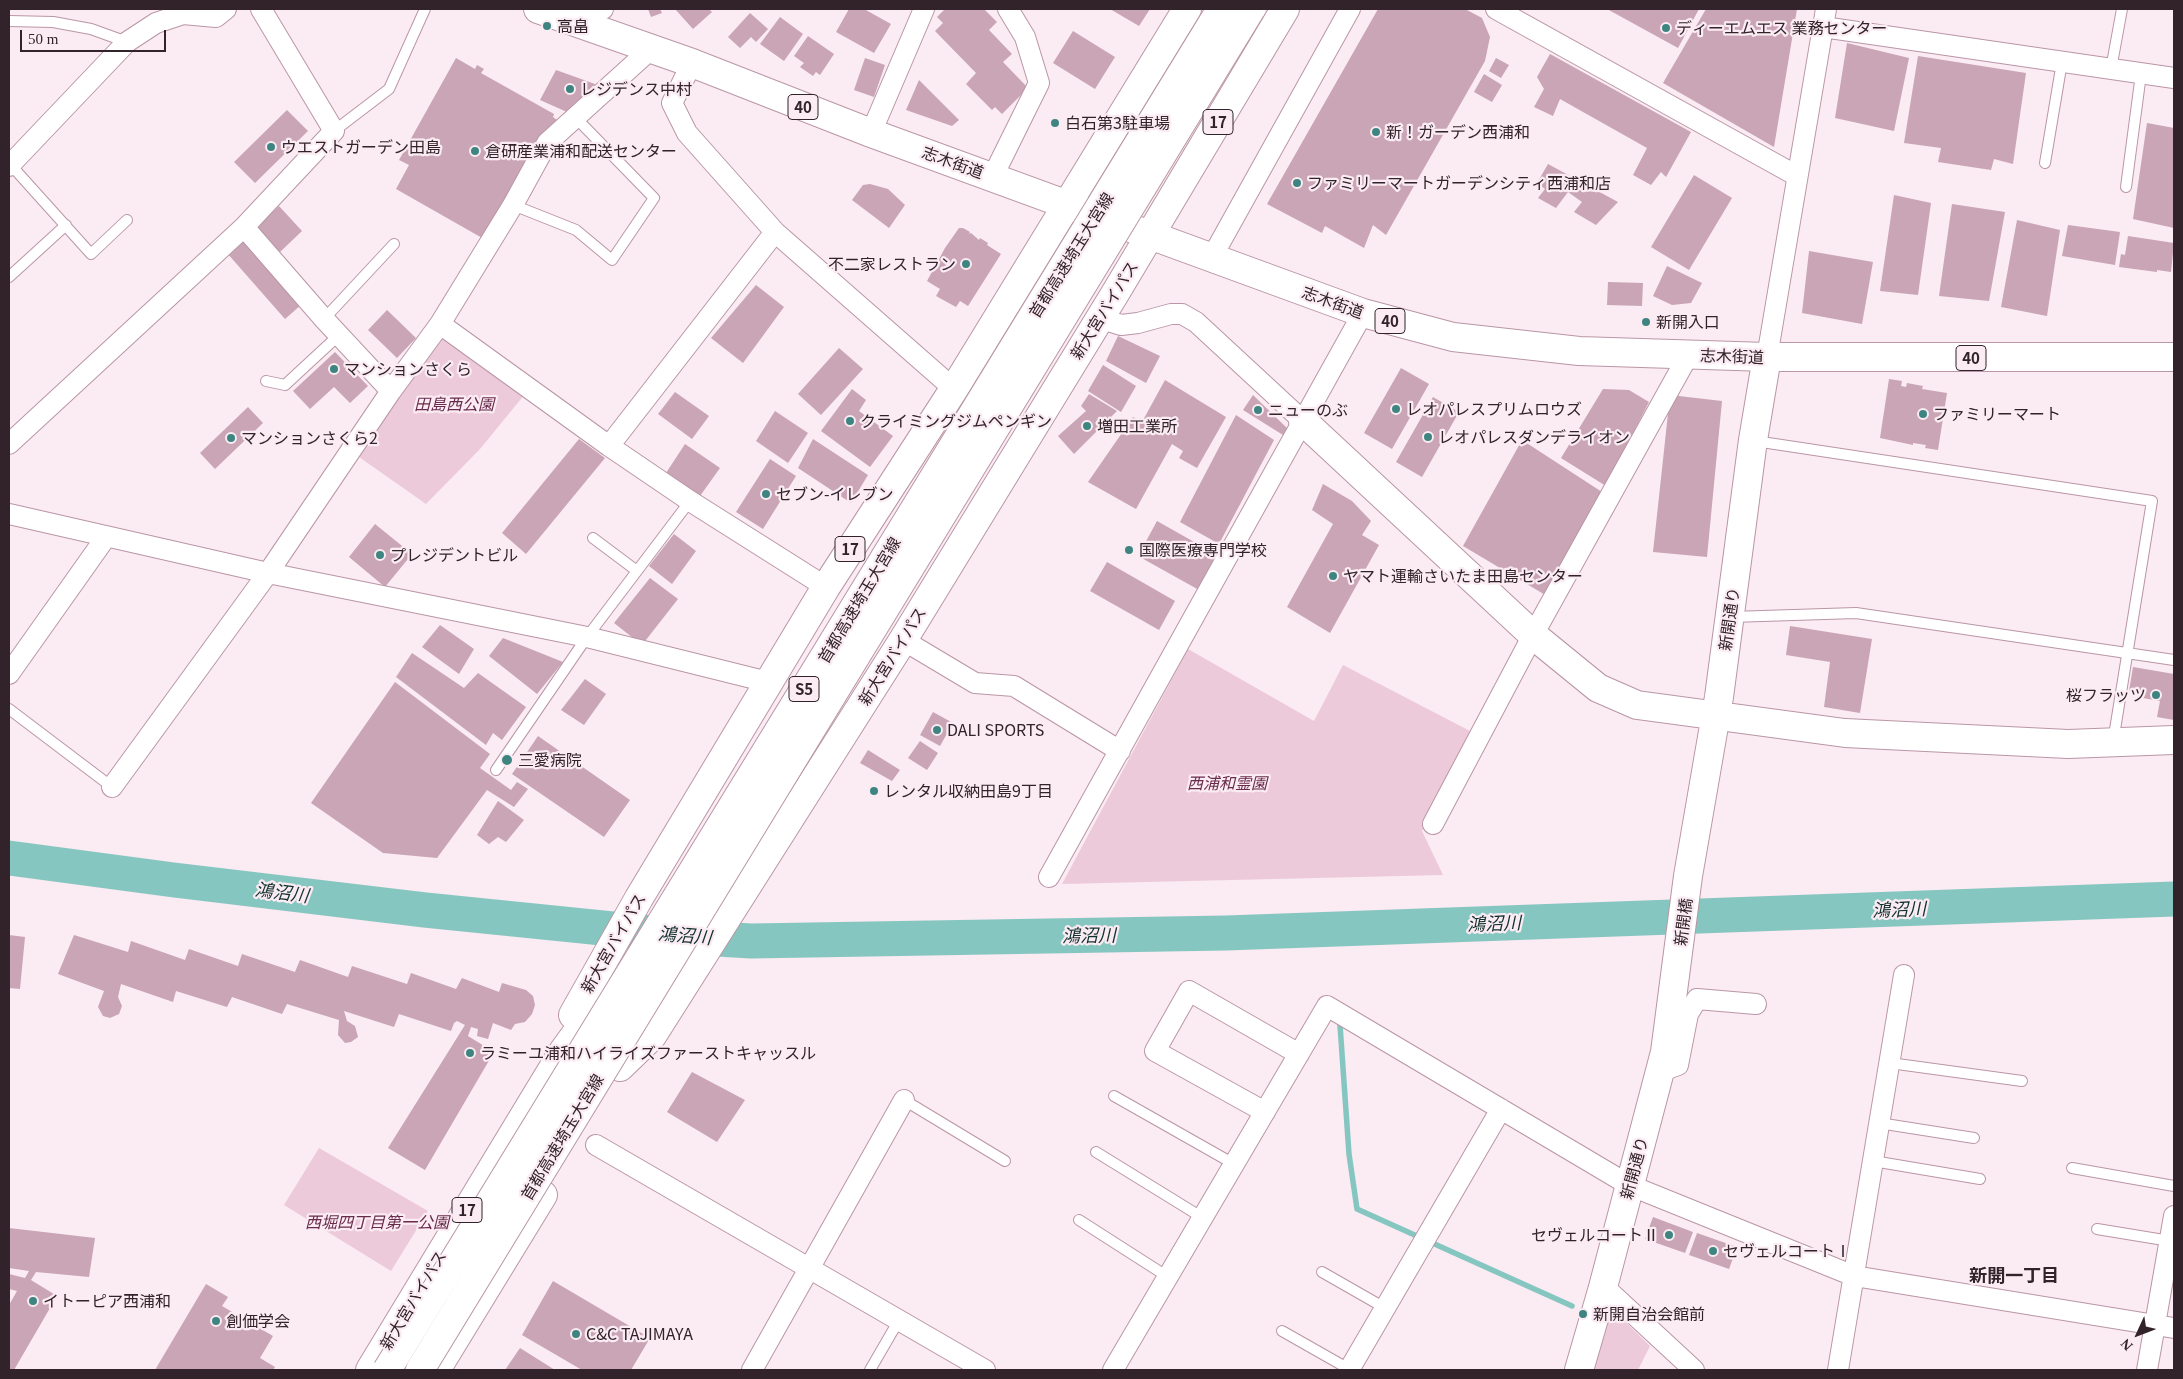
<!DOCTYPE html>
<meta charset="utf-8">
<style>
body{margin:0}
#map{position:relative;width:2183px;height:1379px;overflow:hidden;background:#fbebf2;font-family:Georgia,serif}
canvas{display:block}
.frame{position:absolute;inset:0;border:10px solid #312329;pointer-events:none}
.north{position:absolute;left:2113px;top:1309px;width:50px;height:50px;-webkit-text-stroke:4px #fbebf2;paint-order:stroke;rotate:227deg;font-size:14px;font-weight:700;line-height:20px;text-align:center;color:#312329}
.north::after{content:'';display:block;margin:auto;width:18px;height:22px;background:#312329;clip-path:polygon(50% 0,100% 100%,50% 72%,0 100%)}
.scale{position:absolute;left:20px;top:30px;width:146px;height:22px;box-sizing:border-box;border:2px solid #312329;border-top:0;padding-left:6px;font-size:15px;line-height:18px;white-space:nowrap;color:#312329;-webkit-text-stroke:4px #fbebf2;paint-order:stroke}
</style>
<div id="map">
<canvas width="2183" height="1379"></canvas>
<div class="frame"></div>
<div class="north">N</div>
<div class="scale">50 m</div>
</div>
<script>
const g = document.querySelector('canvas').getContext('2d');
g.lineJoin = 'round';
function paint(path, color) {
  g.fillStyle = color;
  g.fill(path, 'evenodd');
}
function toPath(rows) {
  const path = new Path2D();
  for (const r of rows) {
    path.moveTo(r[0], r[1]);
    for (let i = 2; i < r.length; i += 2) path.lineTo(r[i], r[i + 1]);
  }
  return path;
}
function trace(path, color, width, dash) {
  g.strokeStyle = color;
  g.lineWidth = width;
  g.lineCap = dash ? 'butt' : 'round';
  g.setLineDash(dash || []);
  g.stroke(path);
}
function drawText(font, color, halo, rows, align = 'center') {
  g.font = font + ' Georgia,"Noto Sans JP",serif';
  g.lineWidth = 4.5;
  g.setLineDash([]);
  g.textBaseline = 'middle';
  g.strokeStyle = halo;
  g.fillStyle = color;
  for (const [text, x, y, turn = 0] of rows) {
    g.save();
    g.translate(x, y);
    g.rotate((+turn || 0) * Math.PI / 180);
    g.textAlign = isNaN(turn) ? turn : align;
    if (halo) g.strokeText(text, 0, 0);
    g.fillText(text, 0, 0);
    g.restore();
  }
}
const green = toPath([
 [448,338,525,394,480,449,426,504,359,457,438,340],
 [1188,649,1314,721,1343,665,1470,731,1422,831,1443,875,1062,884],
 [319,1148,428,1211,391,1271,284,1205],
 [1608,1309,1613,1310,1650,1346,1638,1370,1592,1370]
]);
const stream = toPath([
 [1342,942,1343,929],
 [1340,1025,1349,1154,1357,1209,1572,1306]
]);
const river = toPath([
 [9,858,174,880,425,910,701,938,751,941,1226,933,2174,899]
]);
const building = toPath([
 [648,9,660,9,662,13,651,17],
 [675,9,709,9,712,12,693,29],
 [849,9,864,9,891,24,874,53,836,32],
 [945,9,984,9,997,22,989,30,1012,54,1003,62,1028,88,1002,114,995,107,992,110,966,84,976,73,935,31,943,23,937,17],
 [1110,9,1150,9,1139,26],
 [1378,9,1465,9,1482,18,1490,37,1485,61,1386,235,1373,225,1364,248,1325,226,1322,233,1267,204],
 [1607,9,1699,9,1678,48],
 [1706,9,1797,9,1774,147,1663,83],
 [750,13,768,29,756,42,751,37,740,48,728,37],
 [780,17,803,34,784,61,760,44],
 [1073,31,1115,57,1095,89,1053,63],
 [808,36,834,54,820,75,816,72,813,76,800,67,804,63,794,56],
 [1847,43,1909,58,1894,131,1835,118],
 [1550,54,1691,132,1666,177,1661,172,1651,185,1633,175,1647,148,1560,99,1553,116,1534,107,1544,89,1537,77],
 [1918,56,2026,73,2013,164,1994,159,1991,170,1938,162,1941,148,1904,143],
 [456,58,475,69,477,65,484,69,481,73,554,114,553,117,557,120,484,239,396,189,409,165,399,160],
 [865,58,885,65,874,97,854,90],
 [1496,58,1509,65,1501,78,1489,71],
 [556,70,595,84,591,93,567,112,540,100],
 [1484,74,1502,85,1492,102,1474,92],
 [919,80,959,120,952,126,906,110],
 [287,110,308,131,255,183,234,162],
 [2147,123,2174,128,2174,228,2133,219],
 [1548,164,1618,202,1596,225,1574,212,1582,202,1568,192,1556,208,1538,198,1545,189,1537,183],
 [1694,175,1732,198,1689,270,1651,247],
 [870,184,888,189,905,205,889,228,852,200,863,185],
 [1894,195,1931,203,1918,295,1880,291],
 [1952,204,2005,212,1989,301,1939,296],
 [279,206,302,231,280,252,256,227],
 [2017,220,2060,230,2047,316,2001,307],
 [2068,225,2120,232,2115,265,2062,256],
 [959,228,963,228,970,232,969,234,971,233,979,240,980,238,988,243,987,245,1001,254,968,306,960,301,956,307,936,296,940,289,927,281,945,248],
 [2128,236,2174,243,2171,272,2157,270,2157,272,2119,267,2121,254,2125,255],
 [243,238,301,305,285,319,227,253],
 [1809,251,1873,262,1862,324,1802,313],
 [1667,266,1702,283,1691,303,1672,305,1653,296],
 [1608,282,1643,283,1642,306,1607,305],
 [756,285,784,307,743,363,711,338],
 [387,310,416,338,397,358,368,330],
 [1118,336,1160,356,1146,383,1106,361],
 [839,348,863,369,821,415,798,394],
 [335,352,368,386,350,403,334,387,310,409,293,391],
 [1103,365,1136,386,1121,412,1088,391],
 [1401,368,1429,384,1392,449,1364,433],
 [1889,379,1902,381,1901,386,1906,387,1907,383,1923,386,1922,389,1947,393,1938,450,1925,448,1926,445,1913,443,1913,445,1880,438],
 [1165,380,1226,417,1197,468,1179,458,1183,451,1172,444,1136,509,1088,482,1133,417,1142,422],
 [852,389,866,400,859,411,893,436,870,467,821,431],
 [1603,389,1629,390,1649,402,1606,486,1561,458],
 [675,392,709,416,692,439,658,414],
 [1089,394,1117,411,1074,454,1058,436,1086,411,1081,406],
 [1253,395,1288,429,1283,435,1243,410],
 [1670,395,1722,401,1707,557,1653,552],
 [1433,397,1459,412,1422,477,1396,462],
 [248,407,263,423,215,469,200,453],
 [775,411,808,433,788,463,756,441],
 [1236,415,1274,440,1219,544,1180,522],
 [579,439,605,458,526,554,502,533],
 [813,439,868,475,851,503,798,468],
 [1522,440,1602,492,1547,596,1463,546],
 [685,444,720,468,700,496,666,473],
 [770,459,796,476,763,529,736,512],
 [1323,484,1352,501,1371,521,1362,535,1379,545,1330,633,1287,607,1333,524,1312,510],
 [1157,521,1219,556,1199,590,1138,556],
 [375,524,412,554,385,587,349,557],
 [674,534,696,551,672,584,649,566],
 [1107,562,1175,601,1159,630,1090,591],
 [650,578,678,599,642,645,614,623],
 [440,625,474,649,459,674,422,647],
 [1790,626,1872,639,1860,713,1824,707,1830,662,1786,655],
 [503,638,563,662,537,694,489,656],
 [412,653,464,688,478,673,526,707,502,740,493,733,486,745,396,677],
 [2133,667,2174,674,2174,720,2157,717,2160,701,2137,697,2138,692,2129,691],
 [585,679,606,694,584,725,561,710],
 [395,682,490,754,480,768,511,790,517,782,528,789,514,807,487,790,437,858,383,853,311,803],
 [933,712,953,723,940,746,920,735],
 [538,736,630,800,604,837,512,774],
 [920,741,938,753,927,770,908,758],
 [868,750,900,770,892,781,860,763],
 [498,801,524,820,506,842,498,837,489,844,477,835],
 [9,935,25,937,20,989,9,988],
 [74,935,128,952,131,941,185,960,189,949,238,966,242,954,295,972,300,960,348,977,352,966,407,984,411,973,456,989,462,978,499,992,502,983,526,990,533,996,535,1005,532,1014,525,1022,515,1024,511,1030,493,1023,488,1039,477,1036,478,1029,471,1027,468,1036,494,1052,425,1170,388,1148,465,1025,457,1021,454,1023,451,1031,399,1014,394,1027,344,1011,347,1021,355,1026,358,1037,351,1042,345,1043,338,1035,339,1020,287,1004,282,1014,232,997,227,1007,176,991,173,1002,121,984,118,997,122,1006,119,1014,110,1018,103,1016,98,1007,104,991,58,974],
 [692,1072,745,1100,717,1142,667,1112],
 [1653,1217,1693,1232,1685,1253,1645,1239],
 [9,1228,95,1238,89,1277,36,1272,31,1280,57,1296,14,1370,9,1370,9,1305,17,1291,9,1289,9,1274,25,1278,29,1271,9,1268],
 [1697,1233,1737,1247,1729,1269,1689,1255],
 [553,1281,650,1338,631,1370,582,1370,522,1335],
 [206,1284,228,1297,222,1306,273,1336,260,1358,275,1367,273,1370,155,1370],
 [520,1348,555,1370,505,1370]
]);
const lane = toPath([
 [9,21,53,22,91,29,127,42],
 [2111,69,2122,9],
 [334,131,389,89,425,9],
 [2045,163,2062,62],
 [10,164,91,254,127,220],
 [2126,187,2141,74],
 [513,205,576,230,612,260,654,198,575,117],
 [9,277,66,225],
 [324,319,394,244],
 [266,381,285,385,339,335],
 [1755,441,2152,501,2113,742],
 [593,538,637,571],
 [1731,617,1856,613,2174,660],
 [9,709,112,787],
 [496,770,587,637,690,501],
 [1890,1063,2022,1081],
 [1114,1096,1234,1164],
 [904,1100,1005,1161],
 [1879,1123,1974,1138],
 [1096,1152,1203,1218],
 [1873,1161,1980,1179],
 [2072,1168,2174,1186],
 [1079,1220,1168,1277],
 [2097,1229,2170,1241],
 [1322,1272,1385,1308],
 [1282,1331,1349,1369],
 [870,1370,899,1320]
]);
const street = toPath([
 [1496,9,1797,176],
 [570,20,603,9],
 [1823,27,2174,78],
 [692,63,672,103,687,133,775,232,954,389],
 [871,133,924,9],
 [9,166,127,42,156,23,183,14,216,17,226,9],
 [993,176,1039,83,1025,37,1008,9],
 [244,227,324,319,391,391],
 [1212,257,1350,9],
 [1099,318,1121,325,1138,323,1171,314,1182,314,1196,322,1303,421],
 [440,324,609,446,775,232],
 [1767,357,1826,9],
 [9,444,244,227,334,131,261,9],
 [609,446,690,501,826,587],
 [9,514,268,573,587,637,768,682],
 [903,640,975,683,1014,686,1120,751],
 [9,674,106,537],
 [112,787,268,573,391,391,440,324,513,205,547,143,652,48],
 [1433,824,1533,635,1689,354],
 [1049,877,1363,313],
 [1659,1072,1678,1065,1688,1014,1697,999,1756,1004],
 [1265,1112,1155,1051,1189,991,1299,1054],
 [596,1145,985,1370],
 [1602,1291,1613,1295,1694,1370],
 [752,1370,904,1100],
 [1113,1370,1327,1006,1629,1185,1854,1276,2174,1328],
 [1349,1370,1501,1109],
 [1838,1370,1904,975],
 [2147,1370,2174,1216]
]);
const secondary = toPath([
 [1303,421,1533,635,1598,688,1637,705,1845,733,2068,744,2174,740],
 [1579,1370,1602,1291,1665,1052,1688,876,1719,697,1753,440,1767,357]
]);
const primary = toPath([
 [538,9,692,63,871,133,1363,313,1453,337,1579,351,1767,357,2174,357]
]);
const highway = toPath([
 [573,1015,639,898,826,587,954,389,1187,9],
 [620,1067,652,1036,903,640,1116,292,1285,9],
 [370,1370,564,1050,605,994],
 [436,1370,543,1195]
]);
const highwayBridge = toPath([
 [387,1370,1221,9],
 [420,1370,1251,9]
]);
const markers = [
 [547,26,5,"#3e8581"],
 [1666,28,5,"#3e8581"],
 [570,89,5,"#3e8581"],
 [1055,123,5,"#3e8581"],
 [1376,132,5,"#3e8581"],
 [271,147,5,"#3e8581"],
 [475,151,5,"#3e8581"],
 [1297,183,5,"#3e8581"],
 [966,264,5,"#3e8581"],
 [1646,322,5,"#3e8581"],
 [334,369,5,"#3e8581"],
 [1396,409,5,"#3e8581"],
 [1258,410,5,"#3e8581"],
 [1923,414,5,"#3e8581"],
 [850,421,5,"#3e8581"],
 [1087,426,5,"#3e8581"],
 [1428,437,5,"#3e8581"],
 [231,438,5,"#3e8581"],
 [766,494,5,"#3e8581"],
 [1129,550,5,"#3e8581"],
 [380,555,5,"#3e8581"],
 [1333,576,5,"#3e8581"],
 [2156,695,5,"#3e8581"],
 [937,730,5,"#3e8581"],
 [507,760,6,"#3e8581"],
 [874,791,5,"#3e8581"],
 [470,1053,5,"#3e8581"],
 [1669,1235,5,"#3e8581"],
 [1713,1251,5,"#3e8581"],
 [33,1301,5,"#3e8581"],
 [1583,1314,5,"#3e8581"],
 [216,1321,5,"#3e8581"],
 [576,1334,5,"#3e8581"]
];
const shields = [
 [803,107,30],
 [1218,122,30],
 [1390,321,30],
 [1971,358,30],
 [850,549,30],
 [804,689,30],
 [467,1210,30]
];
const shieldNames = [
 ["40",803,107],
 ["17",1218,122],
 ["40",1390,321],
 ["40",1971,358],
 ["17",850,549],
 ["S5",804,689],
 ["17",467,1210]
];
const poiNames = [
 ["高畠",557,26],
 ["ディーエムエス 業務センター",1676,28],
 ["レジデンス中村",580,89],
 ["白石第3駐車場",1065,123],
 ["新！ガーデン西浦和",1386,132],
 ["ウエストガーデン田島",281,147],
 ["倉研産業浦和配送センター",485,151],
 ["ファミリーマートガーデンシティ西浦和店",1307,183],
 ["不二家レストラン",956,264,"right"],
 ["新開入口",1656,322],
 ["マンションさくら",344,369],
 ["レオパレスプリムロウズ",1406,409],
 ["ニューのぶ",1268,410],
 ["ファミリーマート",1933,414],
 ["クライミングジムペンギン",860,421],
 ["増田工業所",1097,426],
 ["レオパレスダンデライオン",1438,437],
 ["マンションさくら2",241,438],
 ["セブン-イレブン",776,494],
 ["国際医療専門学校",1139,550],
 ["プレジデントビル",390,555],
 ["ヤマト運輸さいたま田島センター",1343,576],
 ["桜フラッツ",2146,695,"right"],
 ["DALI SPORTS",947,730],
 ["三愛病院",518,760],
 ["レンタル収納田島9丁目",884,791],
 ["ラミーユ浦和ハイライズファーストキャッスル",480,1053],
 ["セヴェルコートⅡ",1659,1235,"right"],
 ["セヴェルコートⅠ",1723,1251],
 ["イトーピア西浦和",43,1301],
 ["新開自治会館前",1593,1314],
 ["創価学会",226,1321],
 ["C&C TAJIMAYA",586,1334]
];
const streetNames = [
 ["志木街道",953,162,20],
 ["首都高速埼玉大宮線",1071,255,-58],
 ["志木街道",1333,302,20],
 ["新大宮バイパス",1104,310,-58],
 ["志木街道",1732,356,2],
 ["首都高速埼玉大宮線",859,600,-59],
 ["新開通り",1729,619,-82],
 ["新大宮バイパス",892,656,-58],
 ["新開橋",1683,922,-83],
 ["新大宮バイパス",613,943,-60],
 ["首都高速埼玉大宮線",562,1137,-59],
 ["新開通り",1634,1168,-75],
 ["新大宮バイパス",413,1300,-59]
];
const parkNames = [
 ["田島西公園",454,404],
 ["西浦和霊園",1227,783],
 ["西堀四丁目第一公園",377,1222]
];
const waterNames = [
 ["鴻沼川",282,892,7],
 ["鴻沼川",1899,909,-2],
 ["鴻沼川",1494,923,-2],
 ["鴻沼川",685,935,5],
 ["鴻沼川",1089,935,-1]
];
const neighbourhoodNames = [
 ["新開一丁目",2014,1275]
];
paint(green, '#edcad9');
trace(stream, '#86c6c1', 5.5);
trace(river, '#86c6c1', 35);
paint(building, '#c9a5b5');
trace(lane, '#ba96a6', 12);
trace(street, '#ba96a6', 22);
trace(secondary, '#ba96a6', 30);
trace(primary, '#ba96a6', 30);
trace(highway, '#ba96a6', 30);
trace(lane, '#fff', 10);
trace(street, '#fff', 20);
trace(secondary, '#fff', 28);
trace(primary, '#fff', 28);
trace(highway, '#fff', 28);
trace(highwayBridge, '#ba96a6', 30, []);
trace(highwayBridge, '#fff', 28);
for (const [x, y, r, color] of markers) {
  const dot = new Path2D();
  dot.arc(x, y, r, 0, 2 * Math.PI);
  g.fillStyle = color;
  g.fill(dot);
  trace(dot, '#fbebf2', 2);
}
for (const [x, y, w] of shields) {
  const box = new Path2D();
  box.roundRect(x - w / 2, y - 12.5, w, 25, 4);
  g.fillStyle = '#fbebf2';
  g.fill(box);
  trace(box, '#312329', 1);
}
drawText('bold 15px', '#312329', null, shieldNames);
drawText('16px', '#312329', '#fbebf2', poiNames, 'left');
drawText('16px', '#312329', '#fbebf2', streetNames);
drawText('italic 16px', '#682b4b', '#fbebf2', parkNames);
drawText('italic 18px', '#0f302e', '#fbebf2', waterNames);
drawText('bold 18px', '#312329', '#fbebf2', neighbourhoodNames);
</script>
